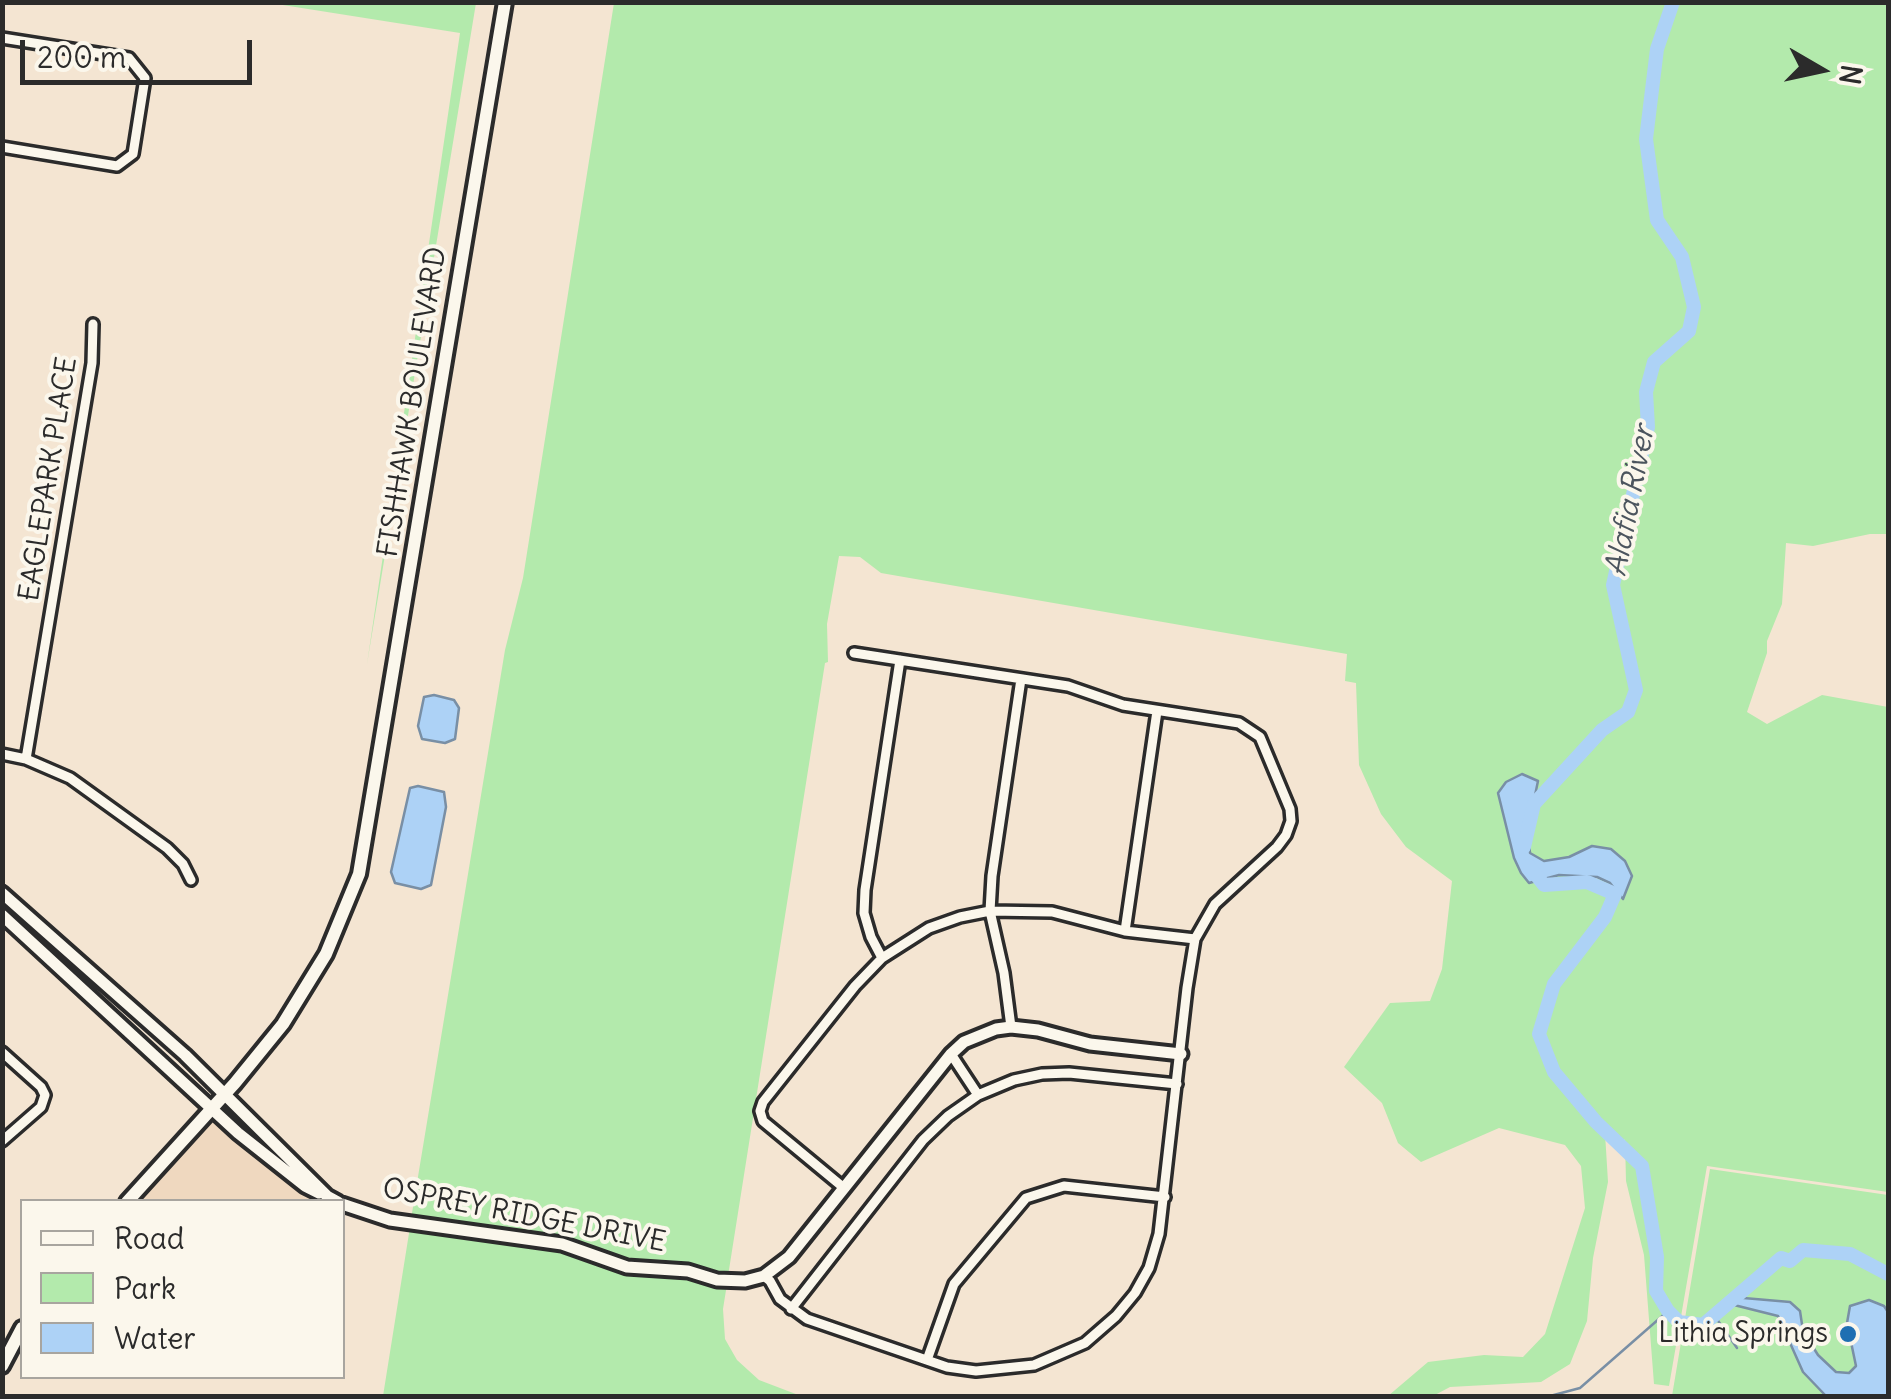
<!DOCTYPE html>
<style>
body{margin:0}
#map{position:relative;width:1891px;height:1399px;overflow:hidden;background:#f4e5d2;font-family:Delius,sans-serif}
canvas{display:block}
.frame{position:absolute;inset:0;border:5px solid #2b2b2b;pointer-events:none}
.legend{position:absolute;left:20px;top:1199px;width:325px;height:180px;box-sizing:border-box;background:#fbf7ec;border:2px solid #a8a59f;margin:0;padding:12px 18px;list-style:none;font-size:30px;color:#2b2b2b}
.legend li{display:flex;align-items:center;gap:20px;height:50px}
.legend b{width:50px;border:2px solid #a8a59f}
.north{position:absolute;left:1771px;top:20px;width:100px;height:100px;-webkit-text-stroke:8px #fbf7ec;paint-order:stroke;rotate:99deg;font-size:28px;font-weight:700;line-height:40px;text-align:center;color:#2b2b2b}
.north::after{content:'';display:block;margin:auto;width:35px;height:45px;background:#2b2b2b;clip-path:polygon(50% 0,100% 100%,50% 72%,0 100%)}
.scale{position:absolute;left:20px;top:40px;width:232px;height:45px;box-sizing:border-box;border:5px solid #2b2b2b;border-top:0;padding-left:12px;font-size:30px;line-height:35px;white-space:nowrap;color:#2b2b2b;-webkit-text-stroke:8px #fbf7ec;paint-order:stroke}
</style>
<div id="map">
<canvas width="1891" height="1399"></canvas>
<div class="frame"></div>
<ul class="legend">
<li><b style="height:12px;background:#fbf7ec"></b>Road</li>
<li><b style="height:28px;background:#b3eaac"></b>Park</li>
<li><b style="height:28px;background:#add2f6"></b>Water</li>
</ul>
<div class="north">N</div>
<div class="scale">200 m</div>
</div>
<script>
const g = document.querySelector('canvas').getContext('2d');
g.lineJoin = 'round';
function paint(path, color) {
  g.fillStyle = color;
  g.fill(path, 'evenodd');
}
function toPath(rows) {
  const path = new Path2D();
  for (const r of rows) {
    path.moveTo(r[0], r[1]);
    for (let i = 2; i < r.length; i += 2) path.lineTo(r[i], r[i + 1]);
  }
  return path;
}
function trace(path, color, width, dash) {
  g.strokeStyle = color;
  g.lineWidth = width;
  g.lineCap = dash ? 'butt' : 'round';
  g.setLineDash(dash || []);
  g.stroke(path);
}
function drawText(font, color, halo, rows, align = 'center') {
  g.font = font + ' Delius,sans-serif';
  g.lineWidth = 8;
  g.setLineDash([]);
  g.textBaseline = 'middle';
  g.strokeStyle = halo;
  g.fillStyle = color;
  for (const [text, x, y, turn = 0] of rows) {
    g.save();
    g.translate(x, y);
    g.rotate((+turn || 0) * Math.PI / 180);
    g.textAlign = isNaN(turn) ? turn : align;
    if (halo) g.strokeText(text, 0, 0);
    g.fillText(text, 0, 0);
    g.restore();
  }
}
const built = toPath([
 [212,1116,269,1165,302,1189,326,1202,139,1202]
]);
const green = toPath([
 [270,3,476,3,367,664,460,33],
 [614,3,1888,3,1888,534,1870,534,1813,546,1786,543,1782,604,1767,641,1767,653,1747,712,1767,724,1822,695,1888,707,1888,1192,1707,1166,1669,1386,1654,1384,1644,1255,1626,1181,1625,1140,1605,1133,1608,1182,1593,1258,1587,1321,1570,1364,1541,1382,1450,1387,1433,1396,1388,1396,1428,1362,1484,1355,1523,1357,1545,1334,1585,1208,1581,1166,1565,1145,1499,1128,1421,1162,1398,1143,1382,1103,1344,1067,1390,1003,1430,1001,1442,969,1452,881,1406,847,1381,814,1359,765,1356,683,1345,681,1347,654,881,573,860,557,839,556,827,624,828,662,825,663,728,1276,628,1263,564,1240,508,1230,449,1226,411,1219,505,650,523,578],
 [1531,805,1528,829,1530,853,1544,861,1570,857,1580,851,1632,876,1610,883,1590,876,1559,875,1529,882,1514,858,1509,836],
 [1710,1169,1888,1195,1888,1396,1672,1396],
 [410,1227,448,1234,506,1238,727,1284,723,1309,725,1339,737,1360,759,1380,801,1396,383,1396]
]);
const water = toPath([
 [434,695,454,700,459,708,455,739,445,743,422,739,418,726,424,697,434,695],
 [1522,774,1538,781,1528,829,1530,853,1544,861,1569,857,1592,846,1611,849,1625,861,1632,876,1623,899,1610,883,1597,877,1559,875,1529,883,1521,873,1514,858,1498,793,1506,782,1522,774],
 [418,786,444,792,446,807,431,885,421,889,395,883,391,872,410,788,418,786],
 [1732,1297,1790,1302,1800,1311,1803,1331,1818,1355,1836,1372,1849,1373,1856,1366,1847,1323,1850,1306,1869,1300,1884,1306,1888,1312,1888,1396,1826,1396,1803,1372,1778,1316,1726,1303,1732,1297]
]);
const stream = toPath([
 [1714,1315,1737,1348],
 [1550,1396,1580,1388,1668,1311]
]);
const river = toPath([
 [1524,847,1534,804,1602,730,1628,712,1636,690,1613,585,1648,427,1646,392,1654,362,1689,331,1694,307,1682,257,1657,220,1646,139,1657,49,1673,2],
 [1529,866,1544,885,1587,882,1615,894,1605,917,1554,984,1539,1034,1554,1072,1596,1122,1642,1166,1657,1257,1656,1291,1668,1311,1679,1322,1703,1325,1781,1258,1790,1261,1803,1250,1850,1254,1888,1274]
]);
const minor = toPath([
 [2,38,129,58,145,78,133,154,117,166,2,147],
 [2,754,26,759,70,778,167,848,183,864,191,880],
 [26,759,92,363,93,324],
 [1125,931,1157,711],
 [882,958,871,937,864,913,865,890,900,660],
 [1011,1027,1004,973,990,911,992,876,1021,679],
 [2,1052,41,1087,45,1095,41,1107,2,1141],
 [951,1054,978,1095],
 [844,1188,763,1121,760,1111,763,1102,855,986,882,958,929,928,960,917,990,911,1052,912,1125,931,1195,939],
 [764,1276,770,1281,780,1299,807,1319,947,1367,976,1371,1034,1365,1085,1343,1116,1316,1135,1293,1149,1268,1159,1234,1187,988,1195,939,1215,904,1277,847,1286,835,1291,821,1290,809,1260,737,1239,723,1123,705,1068,686,854,653],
 [791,1309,923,1140,948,1116,978,1095,1014,1080,1042,1074,1069,1073,1177,1084],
 [927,1360,954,1284,1026,1198,1064,1186,1165,1197]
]);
const tertiary = toPath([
 [2,893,185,1055,327,1196,338,1202],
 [2,915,238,1133,305,1186,319,1193],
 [342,1204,390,1220,562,1244,627,1267,688,1271,717,1280,745,1281,764,1276,789,1257,951,1054,964,1042,996,1029,1011,1027,1038,1030,1090,1044,1181,1054]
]);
const secondary = toPath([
 [127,1202,235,1083,283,1024,326,954,359,874,505,2],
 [2,1366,22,1328]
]);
const markers = [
 [1848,1334,10,"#1f6fb2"]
];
const streetNames = [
 ["FISHHAWK BOULEVARD",413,402,-81],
 ["EAGLEPARK PLACE",49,479,-81],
 ["OSPREY RIDGE DRIVE",524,1216,11]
];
const poiNames = [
 ["Lithia Springs",1828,1334]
];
const waterNames = [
 ["Alafia River",1631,501,-79]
];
paint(built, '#efd8bf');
paint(green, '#b3eaac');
paint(water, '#add2f6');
trace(water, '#798fa5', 2.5);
trace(stream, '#798fa5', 2.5);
trace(river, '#add2f6', 14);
trace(minor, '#2b2b2b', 16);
trace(tertiary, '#2b2b2b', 19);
trace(secondary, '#2b2b2b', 20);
trace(minor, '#fbf7ec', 9);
trace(tertiary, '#fbf7ec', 11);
trace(secondary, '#fbf7ec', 12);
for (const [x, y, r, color] of markers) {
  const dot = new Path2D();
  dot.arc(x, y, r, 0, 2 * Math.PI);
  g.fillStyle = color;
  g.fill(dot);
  trace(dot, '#fbf7ec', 4);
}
drawText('28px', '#2b2b2b', '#fbf7ec', streetNames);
drawText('28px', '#2b2b2b', '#fbf7ec', poiNames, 'right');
drawText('italic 30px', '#4c555e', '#fbf7ec', waterNames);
</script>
